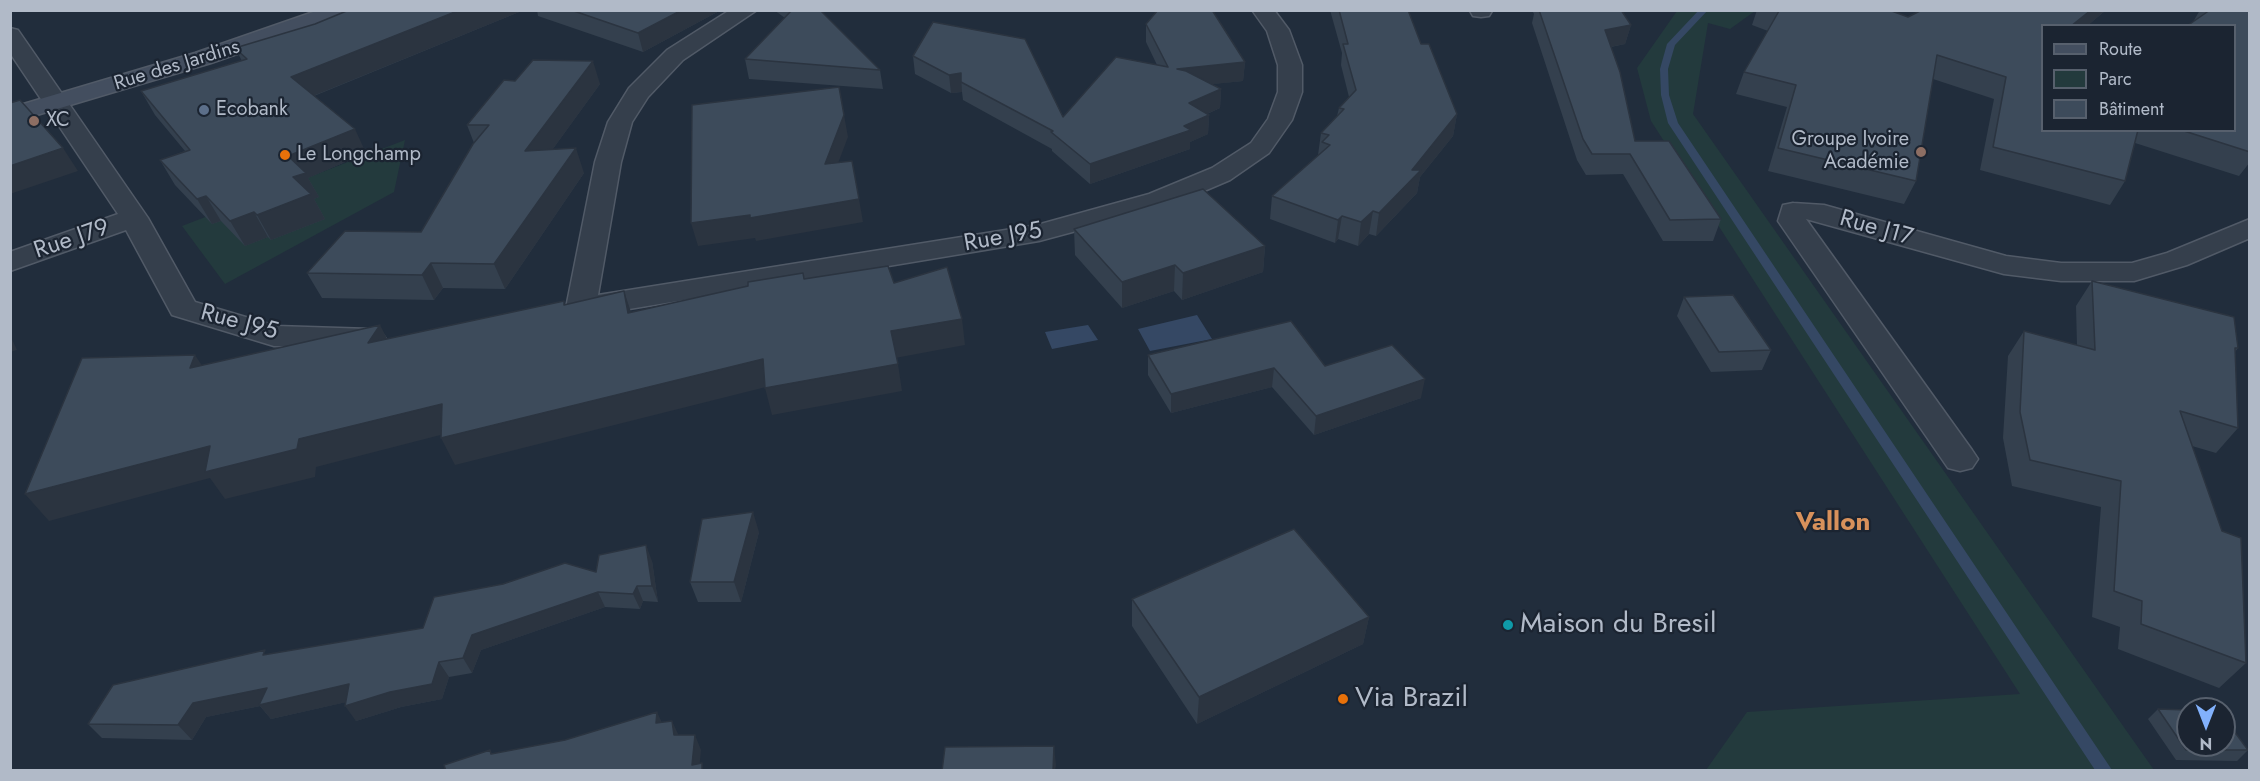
<!DOCTYPE html>
<meta charset="utf-8">
<style>
body{margin:0}
#map{position:relative;width:2260px;height:781px;overflow:hidden;background:#212d3c;font-family:Jost,sans-serif}
canvas{display:block}
.frame{position:absolute;inset:0;border:12px solid #b1bac8;pointer-events:none}
.legend{position:absolute;left:2041px;top:24px;width:195px;height:108px;box-sizing:border-box;background:#1b2431;border:2px solid #57606d;margin:0;padding:8px 10px;list-style:none;font-size:18px;color:#b1bac8}
.legend li{display:flex;align-items:center;gap:12px;height:30px}
.legend b{width:30px;border:2px solid #57606d}
.north{position:absolute;left:2176px;top:697px;width:60px;height:60px;box-sizing:border-box;background:#1b2431;border:2px solid #57606d;border-radius:50%;rotate:180deg;font-size:16px;font-weight:700;line-height:24px;text-align:center;color:#b1bac8}
.north::after{content:'';display:block;margin:auto;width:21px;height:27px;background:#82b1fc;clip-path:polygon(50% 0,100% 100%,50% 72%,0 100%)}
</style>
<div id="map">
<canvas width="2260" height="781"></canvas>
<div class="frame"></div>
<ul class="legend">
<li><b style="height:8px;background:#434e5f"></b>Route</li>
<li><b style="height:16px;background:#233a3d"></b>Parc</li>
<li><b style="height:16px;background:#3d4b5b"></b>Bâtiment</li>
</ul>
<div class="north">N</div>
</div>
<script>
const g = document.querySelector('canvas').getContext('2d');
g.lineJoin = 'round';
function paint(path, color) {
  g.fillStyle = color;
  g.fill(path, 'evenodd');
}
function toPath(rows) {
  const path = new Path2D();
  for (const r of rows) {
    path.moveTo(r[0], r[1]);
    for (let i = 2; i < r.length; i += 2) path.lineTo(r[i], r[i + 1]);
  }
  return path;
}
function trace(path, color, width, dash) {
  g.strokeStyle = color;
  g.lineWidth = width;
  g.lineCap = dash ? 'butt' : 'round';
  g.setLineDash(dash || []);
  g.stroke(path);
}
function drawText(font, color, halo, rows, align = 'center') {
  g.font = font + ' Jost,sans-serif';
  g.lineWidth = 4.5;
  g.setLineDash([]);
  g.textBaseline = 'middle';
  g.strokeStyle = halo;
  g.fillStyle = color;
  for (const [text, x, y, turn = 0] of rows) {
    g.save();
    g.translate(x, y);
    g.rotate((+turn || 0) * Math.PI / 180);
    g.textAlign = isNaN(turn) ? turn : align;
    if (halo) g.strokeText(text, 0, 0);
    g.fillText(text, 0, 0);
    g.restore();
  }
}
const green = toPath([
 [1677,11,1755,11,1730,29,1708,23,1693,114,2154,770,1706,770,1747,712,2020,694,1651,121,1637,68],
 [405,140,394,192,225,284,182,226]
]);
const water = toPath([
 [1197,315,1212,339,1150,351,1138,329],
 [1088,325,1098,340,1052,349,1045,332]
]);
const stream = toPath([
 [1699,10,1708,10,1675,45,1668,69,1669,95,1678,123,2112,770,2095,770,1668,123,1661,95,1660,69,1667,44,1699,10]
]);
const street = toPath([
 [730,10,757,10,683,60,648,97,632,122,621,162,598,295,1037,225,1149,194,1212,168,1251,143,1268,119,1278,92,1278,65,1267,31,1252,10,1274,10,1289,30,1302,65,1302,92,1292,120,1269,153,1230,180,1169,206,1039,241,581,317,570,315,566,308,595,162,608,122,629,88,667,50,730,10],
 [1470,11,1470,10,1492,11,1489,16,1481,17,1473,16,1470,11],
 [10,28,18,30,148,218,195,302,276,326,370,329,381,332,386,339,381,346,370,349,274,346,172,315,126,230,10,271,10,252,118,214,10,53,10,28],
 [1793,203,1824,205,2006,256,2061,263,2132,263,2167,253,2250,219,2250,238,2187,265,2134,281,2061,281,2004,274,1806,219,1972,450,1978,459,1972,468,1960,471,1948,468,1778,221,1783,205,1793,203]
]);
const secondary = toPath([
 [319,10,351,10,349,15,211,63,10,123,10,108,195,53,319,10]
]);
const wall = toPath([
 [524,10,314,96,366,153,308,178,319,197,314,199,325,219,271,240,268,237,245,246,221,221,212,224,175,185,160,160,185,151,155,115,141,91,242,61,235,48],
 [537,10,721,10,643,52,538,16],
 [774,10,820,10,880,70,883,89,749,79,745,59,785,18],
 [1330,10,1408,10,1421,44,1457,114,1453,136,1420,177,1417,193,1376,236,1369,234,1358,246,1338,239,1335,243,1270,219,1272,196,1318,155,1321,133,1337,116,1339,108,1349,97,1341,65,1342,53],
 [1532,10,1621,10,1631,25,1625,44,1611,47,1635,141,1721,219,1713,241,1663,241,1623,174,1586,175,1577,160,1532,23,1534,14],
 [1757,10,1889,10,1908,17,1922,10,2106,10,2087,26,2043,26,2043,130,2235,130,2193,22,2200,10,2250,10,2250,162,2239,176,2135,143,2125,181,2110,205,1980,170,1994,99,1933,79,1916,181,1904,204,1768,171,1787,107,1736,94,1744,72,1768,31,1752,25],
 [1146,24,1245,62,1243,81,1211,84,1221,89,1220,108,1207,114,1209,115,1208,134,1190,142,1190,149,1090,184,1052,151,1052,149,963,100,962,92,951,93,915,74,913,56,1063,117,1157,65,1146,42],
 [600,84,552,150,584,173,505,289,443,288,434,300,322,298,307,273,421,232,474,143,467,125],
 [1074,229,1265,246,1263,272,1182,300,1174,291,1122,308,1075,255],
 [2092,281,2238,348,2235,352,2238,428,2216,453,2192,446,2246,663,2219,688,2118,649,2120,627,2092,617,2101,507,2012,486,2003,438,2008,356,2024,331,2077,345,2076,306],
 [1684,297,1771,350,1762,370,1711,372,1677,316],
 [1148,355,1325,366,1421,398,1314,435,1272,387,1171,413,1148,375],
 [759,532,741,602,698,602,690,582],
 [652,561,658,602,643,601,640,609,605,607,481,650,472,673,449,677,442,699,401,707,356,721,346,702,271,719,260,706,206,717,192,740,102,738,88,724,268,654,423,628,596,572],
 [1132,599,1369,617,1363,644,1197,724,1132,626],
 [2158,709,2231,727,2248,750,2237,761,2176,760,2148,719]
]);
const shadedWall = toPath([
 [460,10,524,10,303,100,291,77],
 [682,10,721,10,643,52,638,33],
 [2091,10,2106,10,2087,26,2071,26],
 [1631,25,1625,44,1599,49,1605,30],
 [593,61,600,84,534,175,525,151],
 [1245,62,1243,81,1176,88,1177,69],
 [961,73,962,92,951,93,949,75],
 [1221,89,1220,108,1188,122,1189,103],
 [1457,114,1453,136,1420,177,1417,193,1376,236,1379,213,1412,170],
 [844,115,848,137,829,187,825,164],
 [1209,115,1208,134,1190,142,1190,149,1090,184,1090,164,1184,126],
 [355,129,366,153,308,178,319,197,314,199,325,219,271,240,257,215,293,177,288,156],
 [63,148,78,171,10,194,10,166],
 [576,148,584,173,505,289,494,264],
 [206,196,221,221,212,224,197,199],
 [859,199,863,222,756,241,755,238,698,246,691,223],
 [1373,211,1369,234,1358,246,1361,222],
 [254,212,268,237,245,246,230,221],
 [1342,216,1338,239,1335,243,1338,220],
 [1265,246,1263,272,1182,300,1183,273],
 [431,263,443,288,434,300,422,275],
 [1175,265,1174,291,1122,308,1122,282],
 [624,291,633,318,628,313],
 [962,319,965,345,895,358,891,331],
 [380,325,394,352,368,343],
 [10,335,17,350,10,352],
 [195,355,213,382,190,368],
 [763,359,770,386,455,465,441,438],
 [898,364,902,391,772,415,765,388],
 [1274,368,1272,387,1171,413,1171,394],
 [1425,379,1421,398,1314,435,1316,416],
 [442,404,456,431,316,467,315,477,225,499,210,478,49,521,25,494,210,446,299,439],
 [753,512,759,532,741,602,734,582],
 [646,545,652,561,658,602,652,586],
 [637,586,643,601,640,609,633,594],
 [598,592,605,607,481,650,472,673,463,658,472,635],
 [1369,617,1363,644,1197,724,1199,697],
 [439,662,449,677,442,699,401,707,356,721,345,706],
 [349,684,360,699,271,719,260,706,206,717,192,740,178,725,193,703,267,688],
 [657,712,664,727,656,723],
 [672,721,679,736,674,735],
 [695,735,701,750,699,771,692,765],
 [1054,746,1056,765,1055,771,1053,771]
]);
const building = toPath([
 [349,10,460,10,291,77,355,129,288,156,306,173,293,177,311,194,257,215,254,212,230,221,206,196,197,199,160,160,190,150,141,91,247,59,235,48,315,24,349,10],
 [571,10,682,10,638,33,571,10],
 [792,10,820,10,880,70,745,59,792,10],
 [1158,10,1212,10,1245,62,1177,69,1186,71,1221,89,1189,103,1209,115,1184,126,1191,130,1090,164,1051,132,1053,131,961,82,961,73,949,75,913,56,933,22,1025,39,1063,117,1116,57,1168,67,1146,24,1158,10],
 [1339,10,1408,10,1421,44,1429,44,1457,114,1412,170,1421,170,1379,213,1373,211,1361,222,1342,216,1338,220,1272,196,1330,145,1322,142,1329,135,1321,133,1344,109,1339,108,1356,90,1343,44,1348,44,1339,10],
 [1539,10,1621,10,1631,25,1605,30,1620,72,1635,141,1669,141,1721,219,1670,220,1630,154,1592,154,1583,139,1539,10],
 [1777,10,1889,10,1908,17,1922,10,2091,10,2071,26,2043,26,2043,130,2138,130,2125,181,1993,147,2006,77,1937,55,1916,181,1778,148,1796,85,1744,72,1779,11,1777,10],
 [2210,10,2250,10,2250,152,2181,130,2235,130,2235,26,2187,26,2210,10],
 [533,60,593,61,525,151,576,148,494,264,431,263,422,275,307,273,345,231,421,232,473,144,489,125,467,125,504,80,515,81,533,60],
 [839,87,844,115,825,164,852,161,859,199,750,218,750,215,691,223,692,105,839,87],
 [20,100,63,148,10,166,10,103,20,100],
 [1203,189,1265,246,1183,273,1175,265,1122,282,1074,229,1203,189],
 [888,266,894,283,947,267,962,319,891,331,898,364,765,388,763,359,441,438,442,404,299,439,297,449,205,472,210,446,25,494,82,358,195,355,190,368,380,325,368,343,564,301,564,305,624,291,628,313,748,286,748,282,803,273,804,279,888,266],
 [2092,281,2234,317,2238,348,2235,348,2238,428,2180,411,2222,531,2241,538,2246,663,2141,624,2142,601,2114,591,2121,481,2030,460,2020,412,2024,331,2095,350,2092,281],
 [1733,295,1771,350,1719,352,1684,297,1733,295],
 [1291,321,1325,366,1392,345,1425,379,1316,416,1274,368,1171,394,1148,355,1291,321],
 [753,512,734,582,690,582,702,519,753,512],
 [1294,529,1369,617,1199,697,1132,599,1294,529],
 [646,545,652,586,637,586,633,594,598,592,472,635,463,658,439,662,432,684,390,692,345,706,349,684,259,705,267,688,193,703,178,725,88,724,113,685,265,650,263,655,423,628,434,597,503,584,565,563,596,572,599,555,646,545],
 [2158,709,2188,710,2188,745,2224,745,2224,711,2231,711,2231,727,2248,750,2186,750,2158,709],
 [657,712,656,723,672,721,674,735,695,735,692,765,702,763,702,771,446,771,444,765,490,750,491,754,565,740,657,712],
 [1054,746,1053,771,942,771,945,747,1054,746]
]);
const markers = [
 [204,110,6,"#5c6f8a"],
 [34,121,6,"#8d6e63"],
 [1921,152,6,"#8d6e63"],
 [285,155,6,"#e8710a"],
 [1508,625,6,"#0f9aa8"],
 [1343,699,6,"#e8710a"]
];
const farStreetnames = [
 ["Rue des Jardins",177,66,-17]
];
const farPoinames = [
 ["Ecobank",216,110],
 ["XC",46,121],
 ["Groupe Ivoire",1909,140,"right"],
 ["Académie",1909,163,"right"],
 ["Le Longchamp",297,155]
];
const streetNames = [
 ["Rue J17",1876,229,16],
 ["Rue J95",1003,238,-10],
 ["Rue J79",72,240,-19],
 ["Rue J95",239,323,15]
];
const neighbourhoodNames = [
 ["Vallon",1833,524]
];
const nearPoinames = [
 ["Maison du Bresil",1520,625],
 ["Via Brazil",1355,699]
];
paint(green, '#233a3d');
paint(water, '#354864');
paint(stream, '#354864');
trace(street, '#515a67', 3);
trace(secondary, '#515a67', 3);
paint(street, '#353f4c');
paint(secondary, '#434e5f');
paint(wall, '#34404e');
paint(shadedWall, '#2b3440');
paint(building, '#3d4b5b');
trace(building, '#2b3440', 1.5);
for (const [x, y, r, color] of markers) {
  const dot = new Path2D();
  dot.arc(x, y, r, 0, 2 * Math.PI);
  g.fillStyle = color;
  g.fill(dot);
  trace(dot, '#1b2431', 2);
}
drawText('20px', '#b1bac8', '#1b2431', farStreetnames);
drawText('20px', '#b1bac8', '#1b2431', farPoinames, 'left');
drawText('24px', '#b1bac8', '#1b2431', streetNames);
drawText('bold 26px', '#d8915b', '#1b2431', neighbourhoodNames);
drawText('28px', '#b1bac8', '#1b2431', nearPoinames, 'left');
</script>
